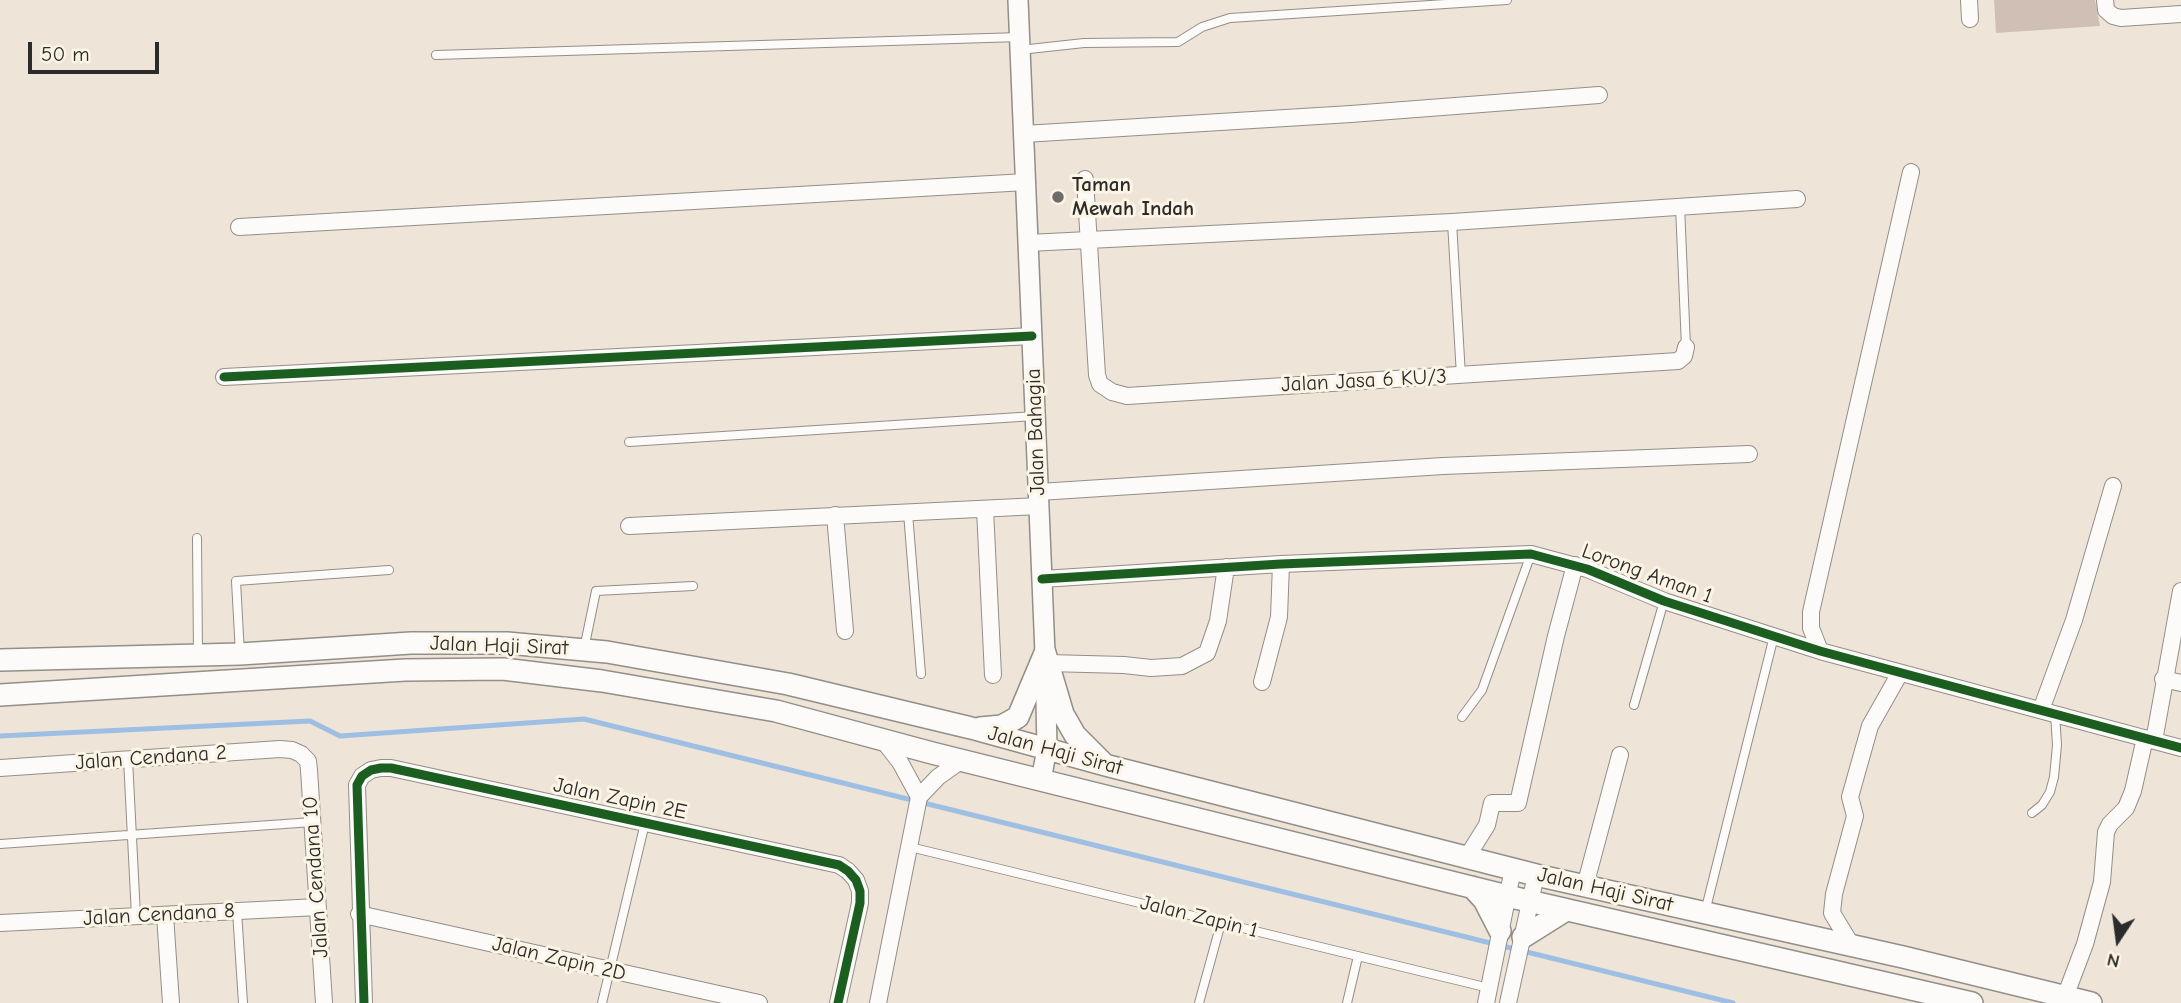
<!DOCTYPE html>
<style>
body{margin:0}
#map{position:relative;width:2181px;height:1003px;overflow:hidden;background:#eee5d8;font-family:"Comic Neue",sans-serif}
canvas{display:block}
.north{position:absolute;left:2083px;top:905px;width:70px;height:70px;-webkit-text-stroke:5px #fcf5e5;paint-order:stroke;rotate:193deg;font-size:19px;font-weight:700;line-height:28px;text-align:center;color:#2b2b2b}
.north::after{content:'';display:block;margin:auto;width:24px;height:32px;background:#2b2b2b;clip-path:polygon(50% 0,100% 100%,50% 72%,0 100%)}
.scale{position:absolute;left:28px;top:42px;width:131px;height:32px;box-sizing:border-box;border:4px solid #2b2b2b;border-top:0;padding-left:9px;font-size:21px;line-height:24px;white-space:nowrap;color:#2b2b2b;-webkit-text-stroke:5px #fcf5e5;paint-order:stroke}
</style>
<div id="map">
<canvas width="2181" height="1003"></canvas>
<div class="north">N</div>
<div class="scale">50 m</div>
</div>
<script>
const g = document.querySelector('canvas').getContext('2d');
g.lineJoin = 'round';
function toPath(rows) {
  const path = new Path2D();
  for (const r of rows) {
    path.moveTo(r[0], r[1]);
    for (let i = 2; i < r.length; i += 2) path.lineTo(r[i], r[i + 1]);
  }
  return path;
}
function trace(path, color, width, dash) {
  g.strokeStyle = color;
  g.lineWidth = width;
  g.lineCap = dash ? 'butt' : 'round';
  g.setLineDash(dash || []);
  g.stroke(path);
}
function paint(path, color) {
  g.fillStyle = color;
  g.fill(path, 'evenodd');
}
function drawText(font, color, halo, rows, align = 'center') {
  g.font = font + ' "Comic Neue",sans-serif';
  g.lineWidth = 6;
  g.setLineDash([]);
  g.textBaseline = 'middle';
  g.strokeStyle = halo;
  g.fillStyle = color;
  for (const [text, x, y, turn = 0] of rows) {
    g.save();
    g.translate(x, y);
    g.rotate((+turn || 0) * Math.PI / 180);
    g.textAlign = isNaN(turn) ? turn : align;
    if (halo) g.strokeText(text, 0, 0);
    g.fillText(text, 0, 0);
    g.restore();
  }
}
const stream = toPath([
 [0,736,310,721,340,736,584,719,1733,1003]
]);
const building = toPath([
 [1994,0,2095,0,2100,26,1996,33]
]);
const service = toPath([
 [1020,50,1084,43,1178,42,1202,27,1230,18,1507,0],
 [436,55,1020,37],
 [1680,206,1686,347],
 [1452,222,1461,376],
 [629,442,1035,416],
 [908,513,921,674],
 [197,538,198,655],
 [584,649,596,591,693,586],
 [240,654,236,581,389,570],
 [1634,705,1664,601],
 [1462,717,1482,690,1531,554],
 [128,759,136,916],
 [2032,813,2042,805,2050,792,2054,777,2057,745,2055,714],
 [0,844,313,822],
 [910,847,1489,988],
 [237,911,243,1003],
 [1705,912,1774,636],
 [602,1003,645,823],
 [1199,1003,1221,923],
 [1347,1003,1358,956]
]);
const minor = toPath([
 [1969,0,1970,19],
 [2105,0,2106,10,2113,16,2121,18,2181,14],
 [1024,134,1351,114,1599,95],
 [1085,179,1097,375,1100,384,1112,392,1127,396,1678,361,1684,356,1686,347],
 [239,227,1026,182],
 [1028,243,1452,222,1797,199],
 [224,377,1032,336],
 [1039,492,1443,466,1749,454],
 [985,509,993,675],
 [835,515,845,631],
 [629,526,1039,506],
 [1042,579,1281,564,1531,554,1587,569,1664,601,1820,651,2181,748],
 [1820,651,1811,628,1811,612,1911,172],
 [1048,663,1124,665,1151,668,1182,666,1207,653,1218,621,1226,567],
 [2163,679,2181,683],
 [1262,682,1279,617,1281,564],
 [2041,710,2074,620,2113,486],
 [882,739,900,762,919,797],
 [2154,741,2181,591],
 [0,768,280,749,292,750,301,754,308,761,309,770,324,1003],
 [1467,857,1487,825,1492,803,1518,803,1556,636,1575,565],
 [1585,886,1620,755],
 [359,914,759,1003],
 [165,915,171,1003],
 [0,923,318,907],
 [1852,946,1832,913,1834,894,1855,816,1850,797,1870,726,1900,673],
 [2065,997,2085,944,2102,882,2106,832,2110,824,2126,808,2133,791,2145,738],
 [364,1003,357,785,362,776,371,770,381,768,391,768,839,865,848,871,856,880,860,891,860,903,838,1003],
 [878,1003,919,797,938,777,962,760],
 [1486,1003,1513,869],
 [1508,1003,1536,875]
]);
const tertiary = toPath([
 [1018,0,1045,653,1047,749,1041,780]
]);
const secondary = toPath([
 [1045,653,1063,714,1075,735,1103,763],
 [0,660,240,654,411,643,507,643,607,652,788,684,971,728,1105,765,1536,875,1903,957,2091,1003],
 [0,695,405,670,503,669,602,681,776,711,932,753,1507,896,1972,1003],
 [980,728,1002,726,1018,717,1045,653],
 [1472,887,1484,900,1500,931],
 [1523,937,1566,910]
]);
const cycleway = toPath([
 [224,377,1032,336],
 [1042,579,1281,564,1531,554,1587,569,1664,601,1820,651,2181,748],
 [364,1003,357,785,362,776,371,770,381,768,391,768,839,865,848,871,856,880,860,891,860,903,838,1003]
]);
const markers = [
 [1058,197,7,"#6f6c68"]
];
const poiNames = [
 ["Taman",1072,185],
 ["Mewah Indah",1072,209]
];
const streetNames = [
 ["Jalan Jasa 6 KU/3",1364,381,-3],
 ["Jalan Bahagia",1036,432,-92],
 ["Lorong Aman 1",1647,574,20],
 ["Jalan Haji Sirat",499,646,2],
 ["Jalan Haji Sirat",1055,751,15],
 ["Jalan Cendana 2",151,758,-4],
 ["Jalan Zapin 2E",620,799,12],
 ["Jalan Cendana 10",316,877,-94],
 ["Jalan Haji Sirat",1605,890,13],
 ["Jalan Cendana 8",159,915,-3],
 ["Jalan Zapin 1",1199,917,14],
 ["Jalan Zapin 2D",559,959,13]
];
trace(stream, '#9fbee3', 5);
paint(building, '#d0bfb5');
trace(service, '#938e87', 10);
trace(minor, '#938e87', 18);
trace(tertiary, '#938e87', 22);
trace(secondary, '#938e87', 24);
trace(service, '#fcfbf9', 8);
trace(minor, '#fcfbf9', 16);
trace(tertiary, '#fcfbf9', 19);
trace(secondary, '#fcfbf9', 21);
trace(cycleway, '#1b5e20', 9);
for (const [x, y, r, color] of markers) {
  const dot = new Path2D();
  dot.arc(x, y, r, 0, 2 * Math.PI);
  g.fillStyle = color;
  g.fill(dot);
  trace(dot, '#fcf5e5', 2.5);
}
drawText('bold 21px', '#2b2b2b', '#fcf5e5', poiNames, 'left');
drawText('21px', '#2b2b2b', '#fcf5e5', streetNames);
</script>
